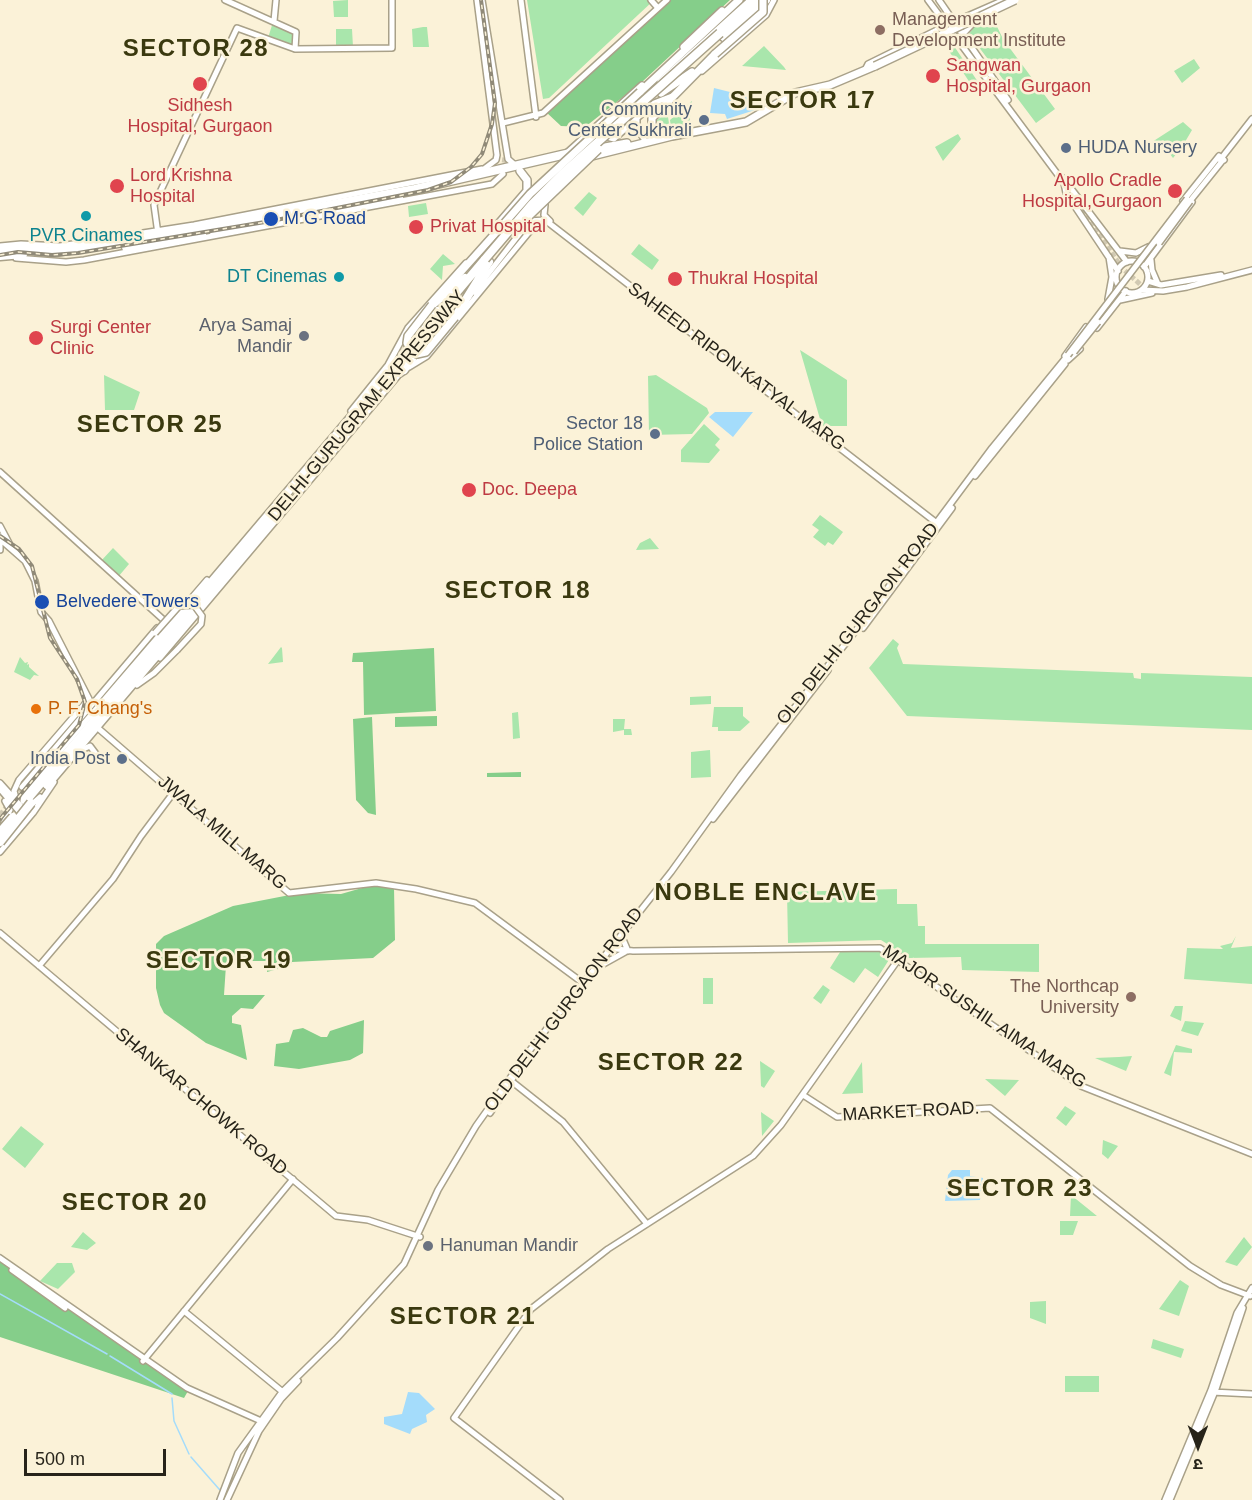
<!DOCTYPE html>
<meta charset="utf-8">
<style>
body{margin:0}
#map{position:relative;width:1252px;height:1500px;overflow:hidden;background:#fbf2d8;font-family:Arial,"Noto Sans Devanagari",sans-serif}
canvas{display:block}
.north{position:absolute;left:1168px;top:1416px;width:60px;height:60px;-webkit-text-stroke:4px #fbf2d8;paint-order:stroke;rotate:180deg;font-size:16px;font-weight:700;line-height:24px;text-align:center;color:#27241a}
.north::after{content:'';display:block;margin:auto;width:21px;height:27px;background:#27241a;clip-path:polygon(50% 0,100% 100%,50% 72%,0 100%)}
.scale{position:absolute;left:24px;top:1449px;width:142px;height:27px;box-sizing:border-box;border:3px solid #27241a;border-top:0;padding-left:8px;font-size:18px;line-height:21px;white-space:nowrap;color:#27241a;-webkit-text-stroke:4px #fbf2d8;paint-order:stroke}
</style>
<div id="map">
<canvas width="1252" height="1500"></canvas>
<div class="north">उ</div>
<div class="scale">500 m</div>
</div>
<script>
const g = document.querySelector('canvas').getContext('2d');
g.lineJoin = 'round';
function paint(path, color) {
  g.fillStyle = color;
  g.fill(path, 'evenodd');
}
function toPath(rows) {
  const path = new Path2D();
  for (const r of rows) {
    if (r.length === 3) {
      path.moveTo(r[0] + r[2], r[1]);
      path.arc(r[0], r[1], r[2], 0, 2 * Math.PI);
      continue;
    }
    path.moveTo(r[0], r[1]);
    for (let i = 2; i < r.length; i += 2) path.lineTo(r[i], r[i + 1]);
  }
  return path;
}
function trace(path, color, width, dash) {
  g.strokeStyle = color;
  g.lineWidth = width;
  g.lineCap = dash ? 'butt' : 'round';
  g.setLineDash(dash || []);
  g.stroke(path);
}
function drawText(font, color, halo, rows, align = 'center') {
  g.font = font + ' Arial,sans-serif';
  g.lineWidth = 5;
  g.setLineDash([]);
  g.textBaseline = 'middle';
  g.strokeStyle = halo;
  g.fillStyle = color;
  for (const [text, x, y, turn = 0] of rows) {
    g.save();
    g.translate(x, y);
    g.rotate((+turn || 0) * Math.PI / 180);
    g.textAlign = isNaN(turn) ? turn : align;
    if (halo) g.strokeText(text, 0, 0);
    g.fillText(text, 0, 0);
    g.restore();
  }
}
const green = toPath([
 [348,0,348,17,334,17,333,1],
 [527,0,652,0,653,1,549,98,543,99],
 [992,16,1003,39,1055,109,1036,123,969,34,976,24],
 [273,22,299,34,293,48,268,38],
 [423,27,427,27,429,47,413,47,412,29],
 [336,29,352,29,353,47,336,47],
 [952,43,982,88,976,92,947,48],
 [764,46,784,67,786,70,742,66],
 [1194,59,1200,68,1182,83,1174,71],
 [692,101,689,126,671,127,670,120],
 [665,114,668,117,670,130,662,132,654,126,654,119,656,121],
 [1183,122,1192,130,1182,147,1173,158,1167,150,1160,154,1152,142],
 [958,134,961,139,943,161,935,147],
 [589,192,597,198,583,216,574,208],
 [426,203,428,214,409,217,408,206],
 [639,244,659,260,652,270,631,254],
 [443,254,455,264,443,266,442,280,430,269],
 [800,350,847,380,847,426,822,426],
 [104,375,140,392,134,410,105,410],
 [656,375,707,408,709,413,692,434,649,435,648,376],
 [704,424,720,439,715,445,720,450,709,463,681,462,681,450],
 [820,515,843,532,833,545,828,542,825,546,813,537,819,530,812,525],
 [650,538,659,549,636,550,640,543],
 [113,548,129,564,118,577,101,561],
 [893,639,899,644,897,648,903,664,1133,673,1134,678,1141,679,1141,673,1252,677,1252,730,907,716,869,668],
 [282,648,283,662,268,664,281,647],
 [20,657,25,663,28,662,27,665,29,664,29,667,39,676,34,675,30,680,14,672],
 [711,696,711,704,690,705,690,697],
 [714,707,743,707,743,716,750,722,740,731,718,731,718,727,712,727],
 [518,712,520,738,513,739,512,713],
 [613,719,625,719,624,729,631,729,632,735,624,735,624,730,613,732],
 [710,750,711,777,691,778,691,752],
 [897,889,897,904,917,904,918,926,925,926,925,944,1039,944,1039,972,962,970,961,957,909,958,881,940,788,943,787,892],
 [1236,936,1231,948,1252,946,1252,984,1184,979,1187,948,1223,949,1220,946,1232,943],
 [842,949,879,951,892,955,878,977,865,968,854,983,830,968],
 [703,978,713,978,713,1004,703,1004],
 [823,985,830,990,821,1004,813,998],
 [1175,1006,1183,1006,1181,1021,1170,1016],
 [1185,1021,1204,1023,1198,1036,1181,1031],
 [1176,1045,1192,1049,1192,1053,1174,1052,1171,1076,1164,1073],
 [1132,1056,1126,1071,1095,1058,1119,1057],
 [760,1061,775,1071,764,1088,761,1086],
 [862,1062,863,1093,842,1094],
 [985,1079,1019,1080,1005,1096],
 [1065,1106,1076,1113,1066,1126,1056,1118],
 [761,1112,774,1121,762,1136],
 [21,1126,44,1144,25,1168,2,1149],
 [1103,1140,1118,1146,1108,1159,1102,1154],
 [1071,1195,1097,1216,1070,1216],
 [1060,1221,1078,1221,1073,1235,1060,1235],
 [83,1232,96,1243,87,1250,71,1247],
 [1244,1237,1252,1247,1237,1266,1225,1262],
 [57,1263,72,1263,75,1272,58,1289,40,1281],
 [1180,1280,1189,1286,1179,1316,1159,1309],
 [1046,1301,1046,1324,1030,1318,1030,1302],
 [1153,1339,1184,1349,1181,1358,1151,1348],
 [1065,1376,1099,1376,1099,1392,1065,1392]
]);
const forest = toPath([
 [670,0,730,0,642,82,585,127,561,126,546,112],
 [434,648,436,711,364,715,363,662,352,662,353,653],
 [437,716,437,726,395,727,395,717],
 [372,717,376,815,368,813,356,800,353,719],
 [521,772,521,777,487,777,487,773],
 [369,886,394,888,395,940,373,958,292,962,290,966,279,966,278,969,267,972,267,961,236,961,226,965,224,995,265,995,253,1009,241,1008,232,1016,232,1023,241,1025,247,1060,206,1043,164,1013,160,1005,156,988,156,944,164,936,233,906,300,893,341,894],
 [364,1020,363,1053,350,1060,299,1069,274,1066,276,1044,289,1042,293,1030,303,1028,321,1037,327,1037,330,1031],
 [0,1261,188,1391,184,1398,0,1337]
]);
const water = toPath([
 [714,88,754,98,761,103,755,110,727,119,725,114,710,113],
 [715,412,753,412,733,437,709,417],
 [952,1170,970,1170,970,1176,983,1178,980,1200,945,1201,948,1175],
 [408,1392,419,1393,435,1409,426,1415,427,1422,412,1429,410,1434,384,1424,384,1417,402,1414]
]);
const stream = toPath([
 [0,1294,107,1354],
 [110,1356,172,1394],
 [172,1398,174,1421,189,1454],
 [191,1457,219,1489,228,1494]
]);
const secondaryTunnel = toPath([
 [503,170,505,157],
 [1069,191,1122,268,1141,285,1154,289],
 [0,815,22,787]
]);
const secondary = toPath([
 [225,0,296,32,295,49],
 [477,0,497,155,496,160,480,172],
 [482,0,508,159,516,166],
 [521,0,536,117],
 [651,0,658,8],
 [928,0,1064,183,1066,193,1118,271],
 [939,0,1008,100],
 [274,21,276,0],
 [954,22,1004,0],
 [961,36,976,20],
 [866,68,868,64,939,29,941,19],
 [702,71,766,15,774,0],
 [660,81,750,0],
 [637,119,637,128,644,139],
 [503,123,543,113,667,0],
 [608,127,607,137,614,139,654,103,672,96],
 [597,137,626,112],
 [1220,160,1252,119],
 [1063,178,1127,262],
 [1183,201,1219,156,1224,160],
 [1190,201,1223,160],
 [545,205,544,215,550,221],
 [528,221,545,220,938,524],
 [499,232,524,207],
 [158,234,154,205,237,28,295,49,392,48,392,0],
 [0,246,21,244,60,246,194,225,482,169],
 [1120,251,1136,253,1148,247],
 [16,258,66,262,84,260,492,184,503,174],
 [1151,260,1152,270,1158,284],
 [1132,277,16],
 [1144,267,1192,202],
 [1148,281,1161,285,1221,275],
 [1142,290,1163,291,1187,287,1252,270],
 [474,292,531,219],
 [1108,299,1112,277,1109,257],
 [1120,300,1152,293],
 [1097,328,1126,291],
 [1065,356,1086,327],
 [1068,360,1080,349],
 [409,367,427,356,535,225,545,220],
 [351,411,388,365,408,328,466,263],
 [0,472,167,623],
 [975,476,1065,364],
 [0,526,9,543],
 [0,536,0,550],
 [1,540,25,561,35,581,41,612,49,621,89,699,19,780,14,791,17,802],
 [863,628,952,508],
 [160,658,397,377],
 [137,685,154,673,177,650],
 [99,729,289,893,376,883,416,889,475,903,583,983],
 [81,750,90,746,96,754],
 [0,783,27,813],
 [22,787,157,628],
 [0,789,22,815],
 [40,797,30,806,23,801,24,796,61,750,207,580],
 [713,819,828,670],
 [4,822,10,810,5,801],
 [0,852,33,813,54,782],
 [0,933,336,1216,368,1220,420,1237],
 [622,937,628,951],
 [609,948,633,951,880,948,1081,1086,1252,1154],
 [39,966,113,879,141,836,174,792],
 [598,967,625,952],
 [510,1080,563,1122,647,1224],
 [803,1095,837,1117,990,1108,1190,1266,1221,1285,1250,1296],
 [490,1113,513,1078],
 [0,1258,187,1388,261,1421],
 [12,1270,65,1308],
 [184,1311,284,1393],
 [143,1361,293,1179],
 [1212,1392,1252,1394],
 [220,1500,238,1453,282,1392,337,1338,404,1264,438,1190,476,1126,530,1050,671,872,741,775,861,624,992,448,1068,355],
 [227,1500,259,1431,281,1399,298,1381],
 [560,1500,454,1418,531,1309,608,1249,753,1156,781,1125,900,957],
 [1165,1500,1211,1390,1237,1313,1252,1288],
 [1170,1500,1216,1389,1243,1308]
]);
const primary = toPath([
 [684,47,722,11],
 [640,92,739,0],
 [661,93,692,72],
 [661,135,652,125,652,118,715,54],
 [594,149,627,143],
 [568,153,642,86],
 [588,157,672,136,746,122,795,93,830,85,875,66],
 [495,228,527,191,527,180,520,171],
 [441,294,501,227]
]);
const highway = toPath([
 [724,30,757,0],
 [724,37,766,0],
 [214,232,399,198],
 [126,247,202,234],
 [0,251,15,248,55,252,193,230,415,189,579,151],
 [0,256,23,254],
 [432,305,465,278],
 [455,317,489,262],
 [415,332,438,311],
 [404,370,428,335],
 [390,379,402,371],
 [47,785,279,511],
 [26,801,485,259]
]);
const rail = toPath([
 [0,255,18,252,52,255,78,253,271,221,428,190,451,182,471,167,482,154,492,124,495,103,481,0],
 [0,536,19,549,32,566,50,638,77,679,85,702,79,725,0,819]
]);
const secondaryBridge = toPath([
 [1159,243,1190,201],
 [1074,352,1098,322],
 [1068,355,1187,199],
 [155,633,179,606,194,605,202,616,201,624,177,650]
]);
const primaryBridge = toPath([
 [715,54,763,12,763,0],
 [875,66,1015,0],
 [501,227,530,194,640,92],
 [432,305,408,336,407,343,411,351,417,354,426,352,455,317]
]);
const highwayBridge = toPath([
 [525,219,598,149],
 [485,259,532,204,562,174,720,33],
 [0,832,13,817],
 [0,842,31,803]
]);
const markers = [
 [880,30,6,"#8d6e63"],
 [933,76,8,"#e0444e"],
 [200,84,8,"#e0444e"],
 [704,120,6,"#5c6f8a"],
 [1066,148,6,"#5c6f8a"],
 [117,186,8,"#e0444e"],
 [1175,191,8,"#e0444e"],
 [86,216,6,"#0f9aa8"],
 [271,219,8,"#1a4fb4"],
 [416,227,8,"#e0444e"],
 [339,277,6,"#0f9aa8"],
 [675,279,8,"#e0444e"],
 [304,336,6,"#6b7280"],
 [36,338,8,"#e0444e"],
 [655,434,6,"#5c6f8a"],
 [469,490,8,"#e0444e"],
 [42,602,8,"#1a4fb4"],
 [36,709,6,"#e8710a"],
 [122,759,6,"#5c6f8a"],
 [1131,997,6,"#8d6e63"],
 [428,1246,6,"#6b7280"]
];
const educationNames = [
 ["Management",892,20],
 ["Development Institute",892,41],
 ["The Northcap",1119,987,"right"],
 ["University",1119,1008,"right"]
];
const healthNames = [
 ["Sangwan",946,66],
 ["Hospital, Gurgaon",946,87],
 ["Sidhesh",200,106,"center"],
 ["Hospital, Gurgaon",200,127,"center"],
 ["Lord Krishna",130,176],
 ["Hospital",130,197],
 ["Apollo Cradle",1162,181,"right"],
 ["Hospital,Gurgaon",1162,202,"right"],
 ["Privat Hospital",430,227],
 ["Thukral Hospital",688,279],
 ["Surgi Center",50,328],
 ["Clinic",50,349],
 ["Doc. Deepa",482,490]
];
const serviceNames = [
 ["Community",692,110],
 ["Center Sukhrali",692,131],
 ["HUDA Nursery",1078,148,"left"],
 ["Sector 18",643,424],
 ["Police Station",643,445],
 ["India Post",110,759]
];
const transitNames = [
 ["M G Road",284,219],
 ["Belvedere Towers",56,602]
];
const cultureNames = [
 ["PVR Cinames",86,236],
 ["DT Cinemas",327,277,"right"]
];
const worshipNames = [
 ["Arya Samaj",292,326],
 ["Mandir",292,347],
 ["Hanuman Mandir",440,1246,"left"]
];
const streetNames = [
 ["SAHEED RIPON KATYAL MARG",736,367,37],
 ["DELHI-GURUGRAM EXPRESSWAY",367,406,-50],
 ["OLD DELHI GURGAON ROAD",858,624,-52],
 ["JWALA MILL MARG",222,833,41],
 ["OLD DELHI GURGAON ROAD",564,1010,-53],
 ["MAJOR SUSHIL AIMA MARG",984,1017,34],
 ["SHANKAR CHOWK ROAD",201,1102,40],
 ["MARKET ROAD.",911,1112,-3]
];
const foodNames = [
 ["P. F. Chang's",48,709]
];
const districtNames = [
 ["SECTOR 28",196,49],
 ["SECTOR 17",803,101],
 ["SECTOR 25",150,425],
 ["SECTOR 18",518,591],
 ["NOBLE ENCLAVE",766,893],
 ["SECTOR 19",219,961],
 ["SECTOR 22",671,1063],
 ["SECTOR 23",1020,1189],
 ["SECTOR 20",135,1203],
 ["SECTOR 21",463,1317]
];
paint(green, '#a9e6ac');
paint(forest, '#85ce8a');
paint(water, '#a4dcfb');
trace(stream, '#a4dcfb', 1.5);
trace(secondaryTunnel, '#d1c9b2', 5, [5, 2.5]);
trace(secondary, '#a9a189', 8);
trace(primary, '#a9a189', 10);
trace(highway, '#a9a189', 11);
trace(secondary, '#fff', 5);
trace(primary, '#fff', 7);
trace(highway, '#fff', 8);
trace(rail, '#908a78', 4);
trace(rail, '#fbf2d8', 1.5, [4.5]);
trace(secondaryBridge, '#a9a189', 8, []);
trace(primaryBridge, '#a9a189', 10, []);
trace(highwayBridge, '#a9a189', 11, []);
trace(secondaryBridge, '#fff', 5);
trace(primaryBridge, '#fff', 7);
trace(highwayBridge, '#fff', 8);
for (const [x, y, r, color] of markers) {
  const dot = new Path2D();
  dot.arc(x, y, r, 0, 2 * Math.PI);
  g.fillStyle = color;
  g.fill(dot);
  trace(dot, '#fbf2d8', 2);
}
drawText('18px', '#785e54', '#fbf2d8', educationNames, 'left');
drawText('18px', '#be3a42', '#fbf2d8', healthNames, 'left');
drawText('18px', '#4e5e75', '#fbf2d8', serviceNames, 'right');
drawText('18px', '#164399', '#fbf2d8', transitNames, 'left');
drawText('18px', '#0d838f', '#fbf2d8', cultureNames);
drawText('18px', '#5b616d', '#fbf2d8', worshipNames, 'right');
drawText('18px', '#27241a', '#fbf2d8', streetNames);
drawText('18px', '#c56008', '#fbf2d8', foodNames, 'left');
g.letterSpacing = '1.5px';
drawText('bold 24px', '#3a390f', '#fbf2d8', districtNames);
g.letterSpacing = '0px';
</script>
